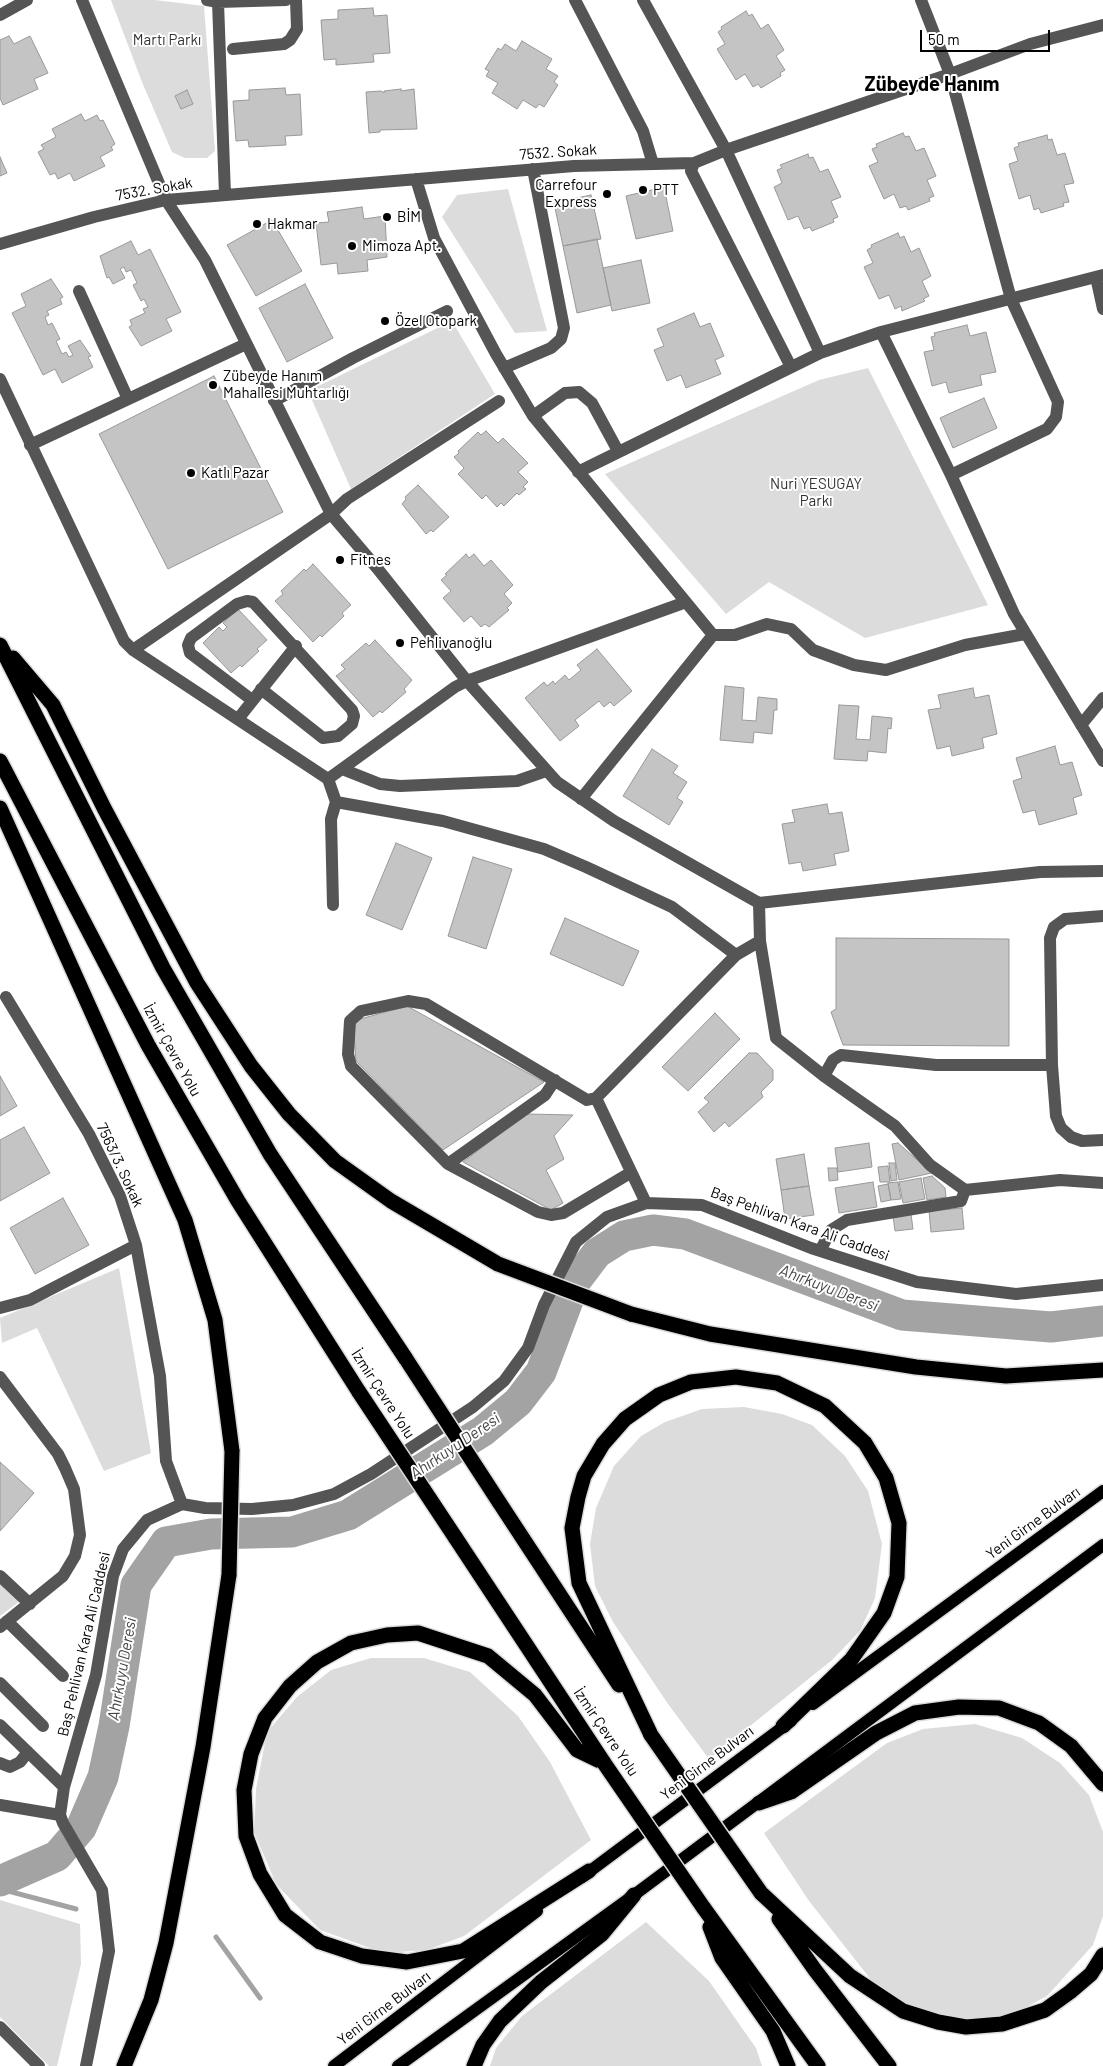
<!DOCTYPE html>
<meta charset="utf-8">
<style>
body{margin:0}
#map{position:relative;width:1103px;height:2066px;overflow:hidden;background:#fff;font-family:Barlow,sans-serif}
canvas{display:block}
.scale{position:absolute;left:920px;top:30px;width:130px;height:22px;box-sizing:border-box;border:2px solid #000;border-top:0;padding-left:6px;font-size:15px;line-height:18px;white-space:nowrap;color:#000;-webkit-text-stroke:4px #fff;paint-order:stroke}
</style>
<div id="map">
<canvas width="1103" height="2066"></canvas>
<div class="scale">50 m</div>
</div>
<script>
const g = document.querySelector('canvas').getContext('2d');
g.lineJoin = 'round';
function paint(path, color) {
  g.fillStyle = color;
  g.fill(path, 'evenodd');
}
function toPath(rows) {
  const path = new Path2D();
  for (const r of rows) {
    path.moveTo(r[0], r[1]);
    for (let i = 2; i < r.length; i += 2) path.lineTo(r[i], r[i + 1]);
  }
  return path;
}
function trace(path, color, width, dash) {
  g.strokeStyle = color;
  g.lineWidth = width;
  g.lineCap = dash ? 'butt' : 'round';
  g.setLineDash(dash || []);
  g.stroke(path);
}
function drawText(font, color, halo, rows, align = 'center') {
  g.font = font + ' Barlow,sans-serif';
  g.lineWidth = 4;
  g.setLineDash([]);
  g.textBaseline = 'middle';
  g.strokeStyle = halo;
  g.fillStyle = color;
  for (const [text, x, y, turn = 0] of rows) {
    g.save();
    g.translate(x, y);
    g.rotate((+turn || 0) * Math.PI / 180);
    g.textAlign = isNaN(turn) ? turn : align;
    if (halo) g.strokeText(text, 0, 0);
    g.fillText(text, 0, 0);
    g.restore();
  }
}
const green = toPath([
 [111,0,155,0,204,6,215,151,207,158,185,158,172,152,142,82],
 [508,189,547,331,515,333,442,217,457,195],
 [452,321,495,394,351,489,308,391],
 [868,368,988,605,865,638,769,582,726,614,605,474,819,380],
 [119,1268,151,1453,104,1471,37,1328,2,1343,0,1318],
 [744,1407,782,1414,812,1425,845,1456,868,1491,882,1544,875,1598,860,1631,832,1660,709,1759,668,1704,613,1622,595,1586,590,1544,596,1508,614,1466,641,1436,665,1422,702,1409],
 [0,1581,20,1601,0,1616],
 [371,1658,424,1658,470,1672,518,1716,550,1762,591,1840,464,1936,427,1950,384,1953,320,1930,276,1884,254,1832,256,1789,267,1732,297,1697,331,1670],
 [975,1724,1022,1738,1060,1763,1089,1795,1103,1832,1103,1916,1093,1945,1047,1996,1023,2009,993,2018,965,2021,918,2011,872,1981,809,1901,764,1833,887,1743,923,1729],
 [0,1900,80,1924,81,1964,57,2066,49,2066,0,2017],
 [646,1922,709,1981,756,2048,762,2066,490,2066,496,2048,522,2016]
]);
const stream = toPath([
 [0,1889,76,1909],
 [216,1937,260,1998]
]);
const river = toPath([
 [0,1881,57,1856,81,1828,103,1777,114,1726,136,1585,166,1542,211,1534,292,1532,348,1515,483,1431,518,1402,541,1372,575,1282,597,1253,624,1236,653,1230,685,1234,902,1315,1051,1327,1103,1321]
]);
const building = toPath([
 [373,8,374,16,387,15,390,53,373,54,374,62,336,65,336,59,324,60,321,20,338,19,338,10,373,8],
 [746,11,749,16,752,14,761,29,768,24,784,50,776,56,785,70,780,73,781,76,761,88,758,84,753,87,745,74,736,80,717,49,725,44,718,32,722,29,721,27,746,11],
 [9,36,14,44,30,36,48,73,34,79,38,89,3,105,0,98,0,40,9,36],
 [522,41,552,59,546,69,558,76,554,82,558,85,544,107,539,104,536,108,523,100,517,109,492,93,498,83,486,76,489,71,485,69,498,48,501,50,505,44,516,51,522,41],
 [285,88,286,95,300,94,302,135,285,136,286,145,249,147,248,140,236,141,233,101,249,100,249,90,285,88],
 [401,89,401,91,414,89,417,129,380,130,380,132,369,133,366,92,381,91,384,93,384,91,401,89],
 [187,90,193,104,181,109,175,96,187,90],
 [81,114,85,121,97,115,100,121,103,120,115,144,111,147,113,150,100,157,105,166,74,181,70,173,58,179,55,173,50,175,38,152,44,149,41,145,56,137,52,129,81,114],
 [903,133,905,137,909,136,916,151,924,148,936,176,927,180,934,196,929,198,930,201,908,210,906,206,900,208,894,194,884,199,869,166,878,162,872,149,877,147,876,144,903,133],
 [1047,135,1048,140,1052,139,1057,155,1065,153,1074,183,1064,185,1069,202,1063,203,1064,206,1041,213,1039,208,1034,210,1030,195,1019,199,1009,164,1018,161,1014,148,1019,146,1018,143,1047,135],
 [808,154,809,158,813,157,820,172,828,169,841,197,831,201,838,217,833,219,834,222,812,231,810,227,804,229,798,216,788,220,774,187,782,183,777,170,782,168,780,165,808,154],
 [0,157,7,173,0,176,0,157],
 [664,187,673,231,636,239,626,196,664,187],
 [591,195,601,239,563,246,554,203,591,195],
 [362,207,364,219,385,216,387,257,367,260,368,271,338,274,337,263,321,265,316,223,329,222,327,212,362,207],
 [272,220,302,271,256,296,227,245,272,220],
 [898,233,900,238,904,236,911,252,919,248,931,276,922,281,929,296,923,299,925,301,902,311,901,306,895,309,889,295,879,299,864,267,873,263,867,250,872,247,871,245,898,233],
 [597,239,611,305,577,313,563,246,597,239],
 [131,241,138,255,150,249,181,312,166,319,172,331,141,346,129,327,132,325,130,320,145,313,143,309,148,307,144,299,141,301,133,285,137,283,131,270,126,272,124,267,120,269,125,278,113,284,109,277,107,278,100,256,131,241],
 [641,260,650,303,612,311,603,268,641,260],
 [51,279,63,297,60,299,62,304,47,311,49,315,45,317,48,325,52,323,60,339,56,341,62,354,66,352,69,357,73,355,68,346,80,340,91,356,88,357,93,367,62,383,55,369,43,375,12,313,26,306,21,294,51,279],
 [305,284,333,338,287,362,259,308,305,284],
 [694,313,700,327,710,323,724,356,715,360,721,374,686,388,681,375,667,381,654,350,664,346,657,329,694,313],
 [967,325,970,336,986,332,996,372,980,375,982,385,949,393,946,382,932,386,924,352,934,350,931,337,935,336,934,333,967,325],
 [214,376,283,512,168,569,99,434,214,376],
 [984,398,997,428,953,448,940,418,984,398],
 [486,431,498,443,503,438,528,463,518,472,528,482,523,487,526,489,519,495,517,493,504,506,501,503,497,507,486,495,482,499,458,474,464,468,454,457,459,453,458,451,478,432,481,435,486,431],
 [418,485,449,517,433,532,431,530,426,534,402,504,406,499,405,497,418,485],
 [466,554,469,558,474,554,484,566,491,560,513,585,504,594,512,603,507,608,509,610,489,627,485,624,481,627,471,616,464,622,443,598,451,591,441,580,447,575,445,574,466,554],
 [313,564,351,605,342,613,344,616,322,637,320,635,313,642,275,601,283,594,281,591,304,569,306,571,313,564],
 [238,609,267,640,257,649,259,651,242,667,240,665,231,673,203,643,219,627,223,631,227,627,223,623,238,609],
 [375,640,412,680,404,689,406,692,382,713,380,711,373,717,336,676,345,669,341,665,366,643,369,646,375,640],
 [597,649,632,691,614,706,610,702,604,707,599,701,575,720,579,726,560,741,525,698,544,682,547,686,553,681,555,684,565,675,569,680,581,670,577,665,597,649],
 [725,686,744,688,742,720,756,721,758,697,777,699,777,710,774,710,772,734,754,732,753,743,720,740,725,686],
 [973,688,975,698,989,695,997,734,982,738,984,748,952,756,950,746,937,749,928,710,941,708,938,695,973,688],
 [839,705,859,706,856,739,870,740,872,716,892,718,891,729,888,728,886,753,868,751,867,761,834,759,839,705],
 [1055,746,1060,765,1072,762,1082,795,1073,798,1077,814,1039,825,1035,810,1023,813,1013,781,1022,778,1016,758,1055,746],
 [652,749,678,766,673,773,687,782,677,798,683,802,669,825,623,796,652,749],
 [827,804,829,814,842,812,849,851,834,854,836,865,803,871,801,862,789,864,782,824,795,822,792,810,827,804],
 [396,843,432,858,402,930,366,915,396,843],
 [473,857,512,869,486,949,448,936,473,857],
 [565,918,639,951,623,986,550,954,565,918],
 [836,938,1009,939,1009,1046,843,1045,831,1012,836,1009,836,938],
 [407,1006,544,1082,443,1150,356,1061,353,1021,407,1006],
 [715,1013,740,1039,688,1091,662,1067,715,1013],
 [749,1053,757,1053,773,1070,773,1080,761,1092,763,1097,729,1127,725,1122,714,1132,698,1112,709,1102,704,1098,749,1053],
 [0,1076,17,1106,0,1116,0,1076],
 [526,1114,573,1115,554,1136,564,1159,546,1170,563,1203,551,1210,463,1162,526,1114],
 [24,1127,50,1173,0,1201,0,1140,24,1127],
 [869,1143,872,1167,838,1172,835,1148,869,1143],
 [898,1143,932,1173,899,1180,892,1144,898,1143],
 [804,1154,809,1186,781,1190,776,1159,804,1154],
 [889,1163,895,1163,897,1180,891,1181,889,1163],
 [888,1166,890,1182,880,1182,878,1167,888,1166],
 [828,1168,837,1168,838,1180,829,1181,828,1168],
 [932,1176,945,1188,946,1197,927,1200,923,1178,932,1176],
 [921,1178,925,1199,903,1203,899,1182,921,1178],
 [873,1182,877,1207,839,1213,835,1188,873,1182],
 [898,1182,901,1199,891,1200,888,1183,898,1182],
 [888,1184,891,1200,881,1202,878,1186,888,1184],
 [809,1186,814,1215,785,1219,781,1190,809,1186],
 [63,1198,89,1245,35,1274,10,1228,63,1198],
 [962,1208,964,1229,931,1232,929,1211,962,1208],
 [911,1214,913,1229,895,1231,893,1216,911,1214],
 [0,1462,34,1493,0,1531,0,1462]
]);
const minor = toPath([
 [82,0,166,200,205,260,331,514,377,568,467,681,557,782,614,821,759,903,1040,872,1103,871],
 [207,0,218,2,286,0],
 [575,0,643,131,653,164],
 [643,0,726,150,820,353],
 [921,0,950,74,1011,299,1058,402,1056,417,1047,429,951,475],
 [218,2,225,195],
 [0,15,27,0],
 [233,49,284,44,290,40,297,29,296,0],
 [694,163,691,171,791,367],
 [416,179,434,238,496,354,533,416,713,635,735,635,767,624,791,629,813,650,854,665,886,670,965,645,1025,634],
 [0,244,94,217,166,200,574,166,694,163,726,150,950,74,1030,44,1103,25],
 [1096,277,1103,309],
 [79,291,128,399],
 [881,332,951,475,1014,614,1103,761],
 [504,368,551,348,561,339,564,328,533,169],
 [0,379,124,641,133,650,328,779,455,687,467,681,686,602],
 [274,401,353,358,447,311],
 [533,416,565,393,579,392,592,403,618,451],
 [30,445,246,344],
 [578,472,820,353,881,332,1103,275],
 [133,650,331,514,347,499,499,401],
 [252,700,190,653,188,645,191,638,237,604,247,601,253,602,352,710,354,716,352,724,338,736,323,738,261,689],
 [238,719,296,646],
 [1081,725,1103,698],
 [342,769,380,784,400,786,517,781,546,771],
 [328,779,336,802,443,821,544,849,586,867,672,907,736,955,760,941,759,903],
 [581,799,713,635],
 [333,905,331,819,336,802],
 [1103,916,1065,919,1054,927,1050,938,1052,1065,1056,1116,1061,1128,1071,1137,1082,1141,1103,1140],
 [760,941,776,1038,824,1076,895,1126,930,1165,965,1190,1060,1180,1103,1183],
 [824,1076,833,1060,841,1055,936,1065,1052,1065],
 [596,1098,587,1100,426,1004,408,1001,361,1011,350,1021,348,1054,351,1066,448,1164,538,1212,551,1215,563,1213,630,1173],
 [448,1164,545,1095,555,1080],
 [646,1203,596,1098,736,955],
 [136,1245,160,1376,166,1461,182,1504],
 [820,1251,831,1230,847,1220,961,1201,965,1190],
 [0,1308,30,1300,136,1245,120,1196,89,1134,6,997],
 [0,1377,58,1454,65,1468,74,1489,80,1535,75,1556,63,1576,0,1627],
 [0,1576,30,1604],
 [7,1621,63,1676],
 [0,1683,43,1726],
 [0,1725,64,1787],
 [0,1763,10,1767,20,1762,28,1752],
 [0,1805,60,1815],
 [0,2027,39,2066],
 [86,2066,109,1951,102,1890,63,1823,60,1815,64,1787,96,1675,113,1576,123,1549,147,1520,182,1504,205,1508,252,1509,293,1505,334,1494,371,1474,473,1407,504,1381,528,1348,544,1305,576,1242,607,1217,646,1203,702,1205,811,1248,917,1282,1016,1294,1103,1285]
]);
const major = toPath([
 [813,1704,1103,1491],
 [582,1877,791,1721],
 [334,2066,537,1911],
 [398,2066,634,1895,1103,1545]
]);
const highway = toPath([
 [0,645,163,968,270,1154,406,1359],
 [13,658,53,705,104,808,197,983,251,1066,289,1114,335,1161,391,1201,498,1264],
 [0,761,148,1045,238,1201,359,1392],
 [0,808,185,1220,215,1320,232,1451],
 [631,1314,710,1334,916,1367,1006,1376,1103,1370],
 [499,1502,619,1685],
 [455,1537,604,1763],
 [651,1735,579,1583,572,1528,578,1497,584,1476,603,1444,625,1419,659,1395,691,1382,736,1377,777,1383,825,1406,865,1443,886,1478,899,1523,897,1577,884,1613,851,1660,783,1726],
 [759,1803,791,1792,876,1733,915,1713,959,1707,999,1708,1039,1723,1071,1746,1103,1784],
 [589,1871,463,1951,407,1962,362,1956,320,1942,285,1915,260,1874,246,1836,244,1790,251,1754,265,1718,290,1686,317,1662,351,1643,387,1635,418,1633,488,1656,535,1695,577,1750,604,1763],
 [761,1893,850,1976,903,2011,938,2022,966,2027,1002,2024,1045,2010,1070,1992,1091,1974,1103,1955],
 [703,1907,818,2066],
 [779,1919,815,1970,889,2066],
 [710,1927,722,1958,773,2031,788,2066],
 [124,2066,151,2000,166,1943,203,1747,229,1575],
 [474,2066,483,2045,500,2021,541,1982,602,1934,634,1895]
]);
const highwayBridge = toPath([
 [498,1264,631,1314],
 [406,1359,499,1502],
 [359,1392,455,1537],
 [229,1575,232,1451],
 [651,1735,761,1893],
 [604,1763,703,1907]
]);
const markers = [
 [643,190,5,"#000"],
 [607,194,5,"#000"],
 [387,217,5,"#000"],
 [257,224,5,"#000"],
 [352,246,5,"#000"],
 [385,321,5,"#000"],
 [213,385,5,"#000"],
 [191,473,5,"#000"],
 [340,560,5,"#000"],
 [400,643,5,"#000"]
];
const parkNames = [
 ["Martı Parkı",167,40],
 ["Nuri YESUGAY",816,484],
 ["Parkı",816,501]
];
const streetNames = [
 ["7532. Sokak",558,152,-4],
 ["7532. Sokak",154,189,-10],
 ["İzmir Çevre Yolu",172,1050,61],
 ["7563/3. Sokak",120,1165,65],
 ["Baş Pehlivan Kara Ali Caddesi",800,1224,20],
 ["İzmir Çevre Yolu",383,1394,57],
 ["Yeni Girne Bulvarı",1033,1523,-36],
 ["Baş Pehlivan Kara Ali Caddesi",84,1644,-77],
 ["İzmir Çevre Yolu",606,1732,56],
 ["Yeni Girne Bulvarı",707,1763,-37],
 ["Yeni Girne Bulvarı",384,2008,-37]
];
const poiNames = [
 ["Carrefour",597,185,"right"],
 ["Express",597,202,"right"],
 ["PTT",653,190],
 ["BİM",397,217],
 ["Hakmar",267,224],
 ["Mimoza Apt.",362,246],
 ["Özel Otopark",395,321],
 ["Zübeyde Hanım",223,376],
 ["Mahallesi Muhtarlığı",223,393],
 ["Katlı Pazar",201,473],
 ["Fitnes",350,560],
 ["Pehlivanoğlu",410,643]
];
const waterNames = [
 ["Ahırkuyu Deresi",829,1288,21],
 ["Ahırkuyu Deresi",455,1446,-34],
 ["Ahırkuyu Deresi",122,1669,-80]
];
const districtNames = [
 ["Zübeyde Hanım",932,84]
];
paint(green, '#dcdcdc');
trace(stream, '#a3a3a3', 5);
trace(river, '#a3a3a3', 31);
paint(building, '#c4c4c4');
trace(building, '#999', 1);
trace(major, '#dbdbdb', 15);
trace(highway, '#dbdbdb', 18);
trace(minor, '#555', 12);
trace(major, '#000', 12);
trace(highway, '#000', 15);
trace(highwayBridge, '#dbdbdb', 18, []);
trace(highwayBridge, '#000', 15);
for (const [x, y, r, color] of markers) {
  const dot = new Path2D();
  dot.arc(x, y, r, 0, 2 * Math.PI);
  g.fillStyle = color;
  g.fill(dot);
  trace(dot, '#fff', 2);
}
drawText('15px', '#333', '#fff', parkNames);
drawText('15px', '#000', '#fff', streetNames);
drawText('15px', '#000', '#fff', poiNames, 'left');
drawText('italic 16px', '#444', '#fff', waterNames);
drawText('bold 20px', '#000', '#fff', districtNames);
</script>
